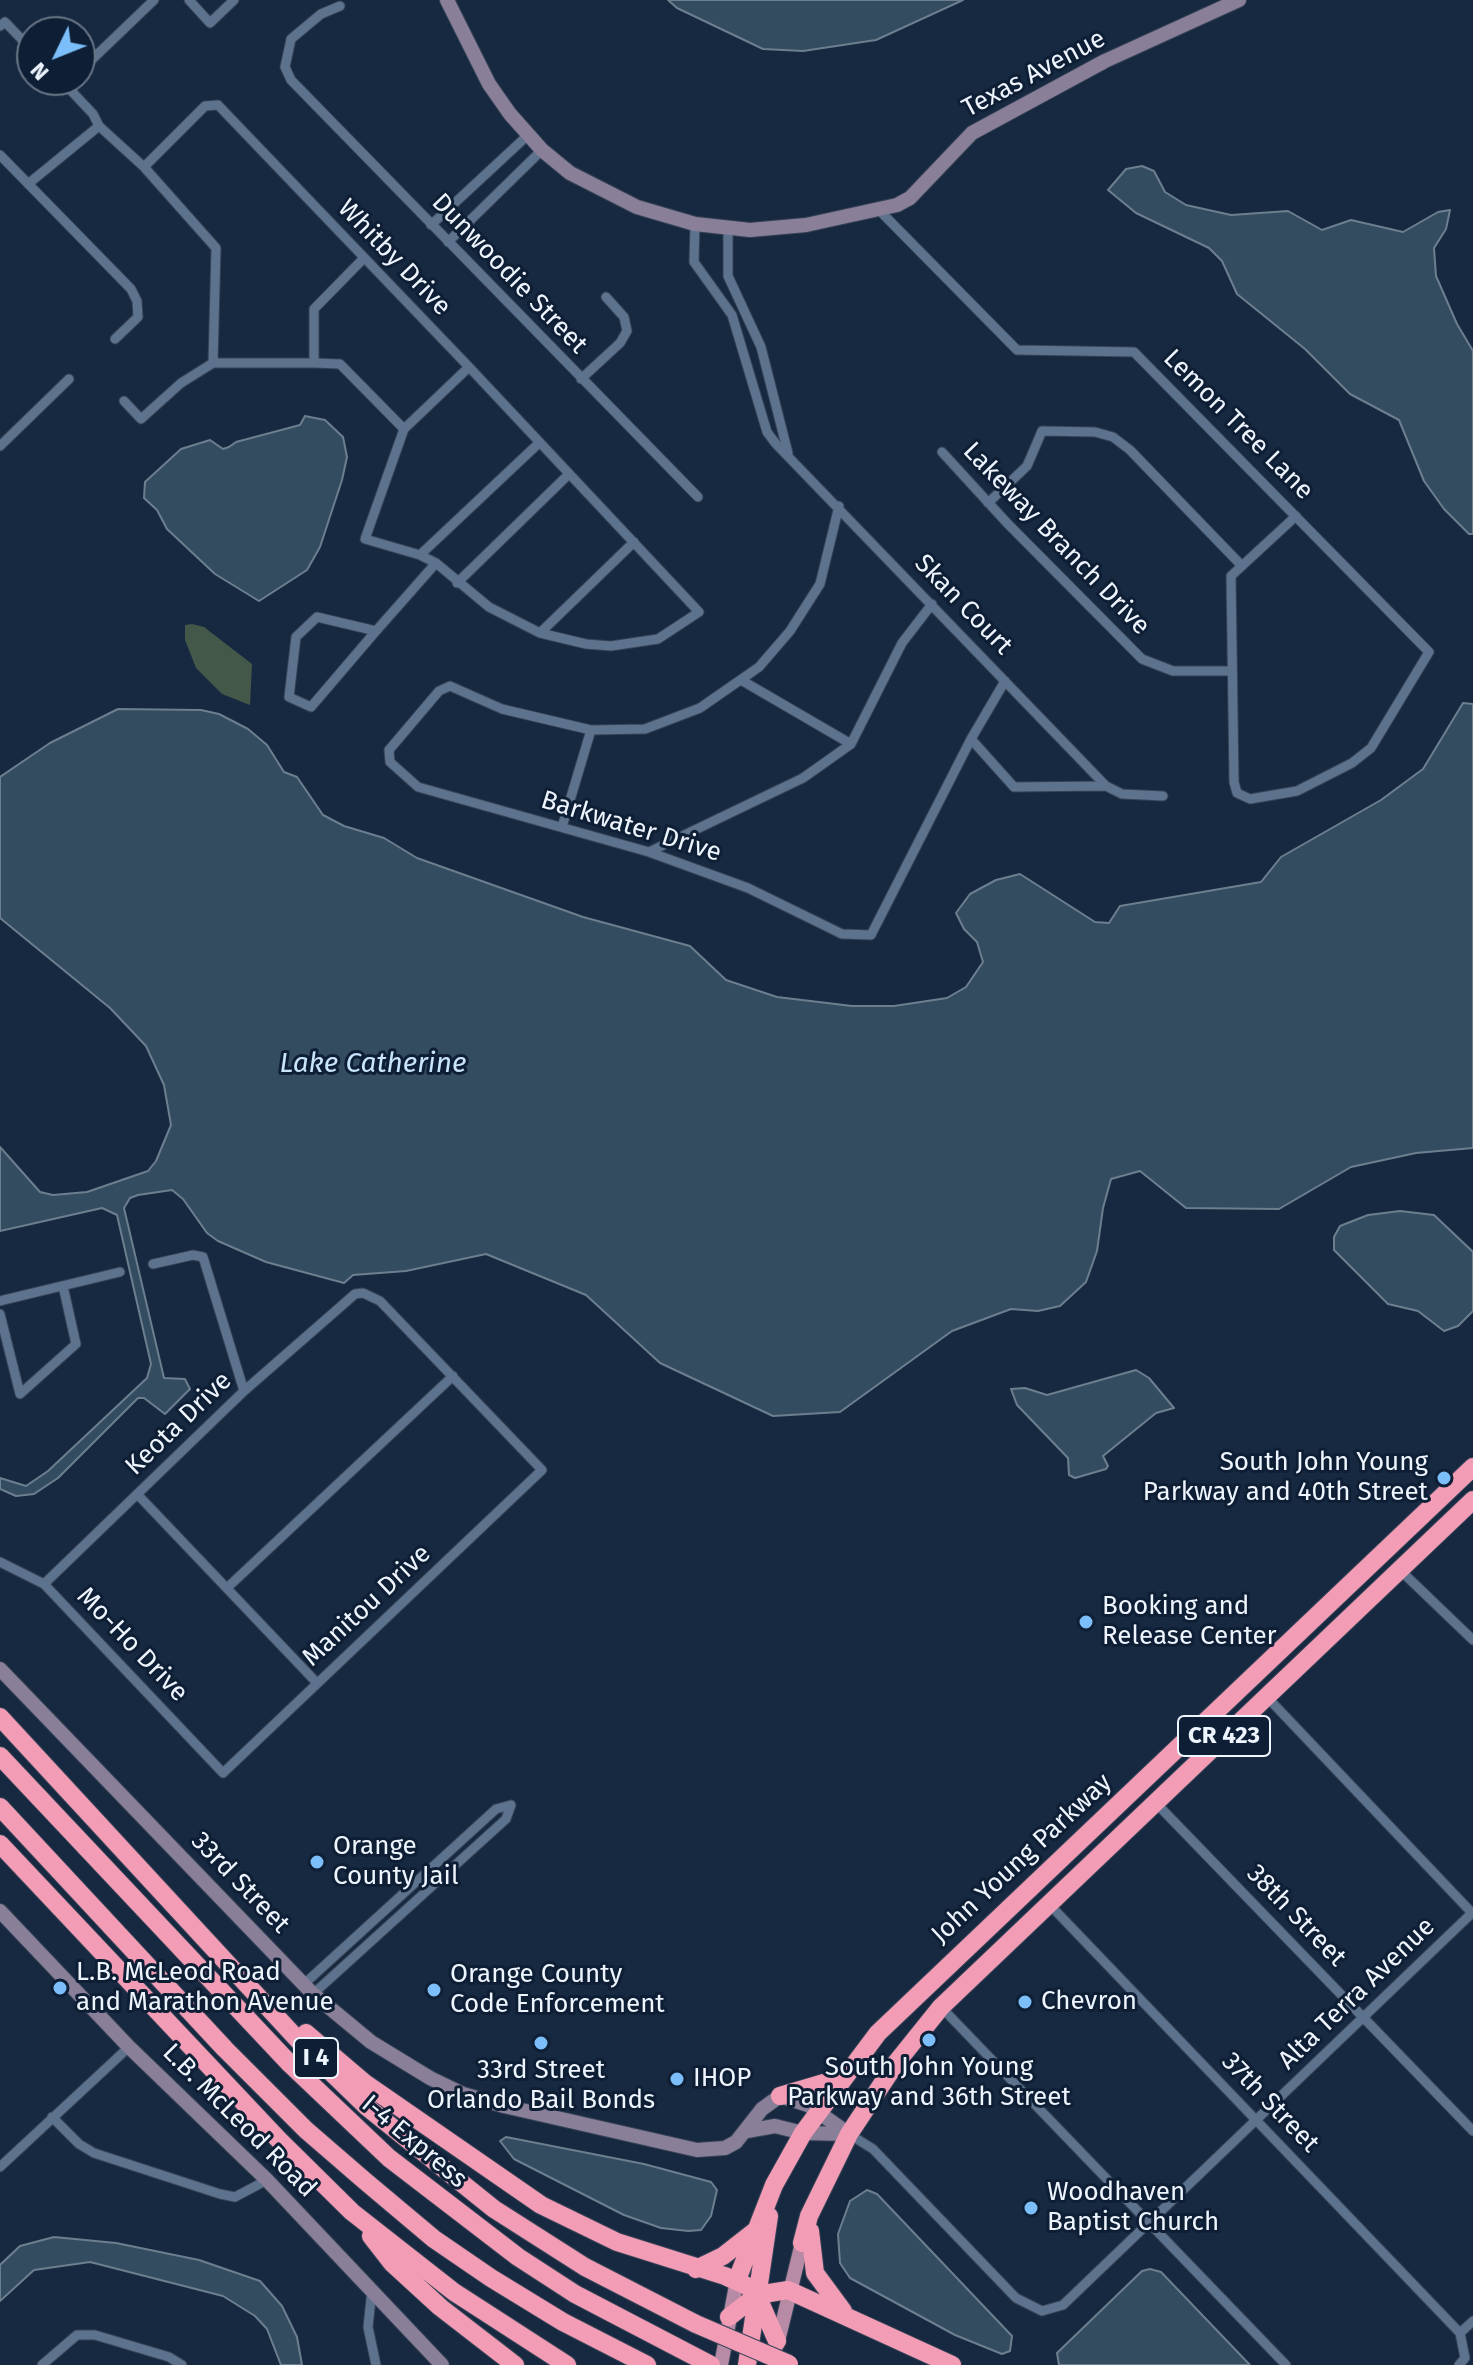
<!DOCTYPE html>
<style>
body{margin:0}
#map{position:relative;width:1473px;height:2365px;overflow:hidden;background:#172940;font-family:"Fira Sans",sans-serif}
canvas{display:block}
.north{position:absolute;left:16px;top:16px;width:80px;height:80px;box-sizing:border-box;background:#0e1f35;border:2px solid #687585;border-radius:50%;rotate:227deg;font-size:22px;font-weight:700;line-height:32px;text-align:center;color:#eef5fe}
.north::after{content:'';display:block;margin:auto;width:28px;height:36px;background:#7cbef9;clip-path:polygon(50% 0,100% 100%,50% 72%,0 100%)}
</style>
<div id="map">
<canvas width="1473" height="2365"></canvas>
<div class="north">N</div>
</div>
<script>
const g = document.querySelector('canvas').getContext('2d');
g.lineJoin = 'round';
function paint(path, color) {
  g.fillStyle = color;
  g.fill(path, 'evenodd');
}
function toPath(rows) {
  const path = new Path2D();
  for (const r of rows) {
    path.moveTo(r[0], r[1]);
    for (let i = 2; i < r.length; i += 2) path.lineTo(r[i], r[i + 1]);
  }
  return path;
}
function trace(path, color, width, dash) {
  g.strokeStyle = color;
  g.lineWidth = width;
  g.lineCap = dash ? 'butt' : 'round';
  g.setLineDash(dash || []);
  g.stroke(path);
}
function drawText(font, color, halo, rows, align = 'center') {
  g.font = font + ' "Fira Sans",sans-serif';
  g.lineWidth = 6;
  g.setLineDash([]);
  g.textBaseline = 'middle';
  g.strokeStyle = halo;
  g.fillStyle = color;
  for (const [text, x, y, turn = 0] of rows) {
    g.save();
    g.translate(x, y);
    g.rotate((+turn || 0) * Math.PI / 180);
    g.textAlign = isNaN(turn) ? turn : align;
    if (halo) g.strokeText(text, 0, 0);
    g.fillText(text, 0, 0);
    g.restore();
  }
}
const green = toPath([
 [192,624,204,627,252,664,250,705,222,694,196,668,185,640,185,625]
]);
const water = toPath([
 [668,0,963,0,876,40,803,51,763,49,677,8,668,0],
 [1142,166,1154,171,1165,192,1186,205,1231,215,1288,211,1322,230,1351,220,1403,232,1438,212,1450,210,1446,229,1434,248,1436,276,1457,324,1473,351,1473,534,1469,534,1444,509,1424,481,1399,420,1350,394,1305,349,1237,294,1222,261,1209,248,1136,213,1108,190,1126,169,1142,166],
 [305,416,325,420,343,437,347,457,342,480,320,547,307,570,259,601,215,574,167,529,157,510,144,498,145,482,181,449,210,440,223,449,229,447,236,442,300,425,305,416],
 [1463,703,1473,704,1473,1148,1416,1153,1351,1167,1279,1209,1186,1208,1140,1171,1111,1179,1103,1208,1097,1251,1086,1282,1060,1306,1038,1311,1011,1309,952,1331,840,1412,773,1416,660,1363,586,1295,486,1254,406,1271,353,1275,344,1283,266,1262,218,1241,207,1233,183,1199,172,1190,138,1195,130,1198,124,1208,164,1378,185,1379,190,1389,165,1414,144,1398,138,1398,58,1478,34,1494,16,1496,0,1489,0,1478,26,1486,48,1471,147,1378,151,1364,117,1215,102,1208,0,1231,0,1147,40,1192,53,1195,87,1192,148,1171,156,1161,171,1125,164,1085,146,1046,110,1008,0,918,0,777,50,743,118,709,201,710,219,714,248,729,267,745,284,772,297,777,323,815,344,826,384,838,417,858,583,917,690,946,726,980,777,997,852,1006,894,1006,947,998,966,987,983,962,977,942,964,929,956,913,970,894,996,880,1020,874,1095,922,1109,923,1120,906,1261,882,1281,857,1381,800,1423,769,1463,703],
 [1400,1211,1434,1215,1473,1252,1473,1311,1458,1326,1444,1331,1418,1311,1388,1304,1334,1250,1334,1237,1340,1226,1368,1215,1400,1211],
 [1136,1370,1149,1378,1174,1408,1156,1413,1103,1456,1108,1466,1106,1469,1075,1478,1069,1475,1068,1458,1017,1405,1011,1389,1025,1388,1047,1395,1136,1370],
 [506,2137,644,2164,711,2182,717,2190,711,2216,701,2230,688,2231,661,2228,624,2215,514,2159,500,2141,506,2137],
 [867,2190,877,2194,1012,2336,1010,2351,1002,2354,955,2335,850,2278,840,2263,838,2234,850,2201,867,2190],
 [54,2237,116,2243,199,2260,260,2281,282,2306,297,2337,302,2365,281,2365,267,2329,255,2316,223,2296,90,2262,34,2270,0,2301,0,2265,20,2246,54,2237],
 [1150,2269,1161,2272,1250,2365,1059,2365,1057,2353,1142,2271,1150,2269]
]);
const street = toPath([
 [189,0,210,23,234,0],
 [340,6,321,14,291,39,285,67,291,80,698,497],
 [0,26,5,22,32,50],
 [80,71,154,0],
 [61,80,93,114,99,126,144,167,216,248,213,363],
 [0,155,131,289,137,301,138,317,115,339],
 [144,167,205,106,218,105,469,367,699,612,658,639,611,646,586,644,540,633,489,607,436,563,420,555,365,539,404,429,469,367],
 [28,184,99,126],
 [878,209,1017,350,1134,352,1429,652,1371,748,1352,763,1297,791,1250,799,1237,793,1234,782,1231,576,1296,516],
 [695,224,694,262,732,315,767,432,776,444,1106,786,1122,794,1163,796],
 [431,225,528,135],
 [728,228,728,276,761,347,788,453],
 [448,242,542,150],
 [363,259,314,309,314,363,340,364,404,429],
 [581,379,620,343,627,331,624,317,606,297],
 [124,401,141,419,181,383,213,363,314,363],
 [0,446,69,379],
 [942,452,1007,523,1142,659,1173,671,1230,671],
 [988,503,1027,466,1042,431,1095,432,1113,437,1130,450,1242,566],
 [839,506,820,584,790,631,759,667,700,708,645,729,591,730,502,709,450,686,439,691,389,750,390,762,418,787,649,852,748,888,842,934,871,935,971,739,1005,681],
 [420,555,539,443],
 [457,583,569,474],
 [317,617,376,631,311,707,289,697,296,637,317,617],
 [376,631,436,563],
 [540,633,634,542],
 [741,680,851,744],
 [971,739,1014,787,1106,786],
 [562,827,591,730],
 [649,852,803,778,851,744,902,643,932,604],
 [153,1264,193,1255,203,1257,244,1391],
 [0,1301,120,1272],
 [0,1314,20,1394,76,1344,63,1286],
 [138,1495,317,1683],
 [0,1562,44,1584,223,1773,542,1470,380,1301,363,1293,355,1294,244,1391,44,1584],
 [1399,1569,1473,1640],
 [228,1587,453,1376],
 [1266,1696,1473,1914],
 [1155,1802,1473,2131],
 [1048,1903,1460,2333],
 [303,1985,496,1809,511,1805],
 [313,1994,506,1819,511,1805],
 [941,2007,1286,2365],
 [52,2117,79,2144,94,2153,220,2194,235,2197,267,2180],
 [849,2134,873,2149,1016,2298,1042,2311,1063,2305,1472,1913],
 [0,2167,129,2047],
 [372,2290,368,2327,376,2365],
 [1460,2333,1473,2321],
 [42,2365,77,2335,95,2335,169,2357,182,2365],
 [1459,2365,1465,2358,1460,2333]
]);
const secondary = toPath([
 [447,0,489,84,510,114,542,150,570,173,637,207,695,224,750,230,806,225,897,205,910,198,972,133,1105,61,1239,0],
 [0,1669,313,1994,371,2042,430,2078,463,2094,504,2106,697,2150,725,2148,736,2142,762,2109,780,2096,808,2105,849,2134],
 [0,1911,129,2047,267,2180,442,2365],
 [747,2131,775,2126,803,2133,848,2134]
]);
const primary = toPath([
 [777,2345,802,2243],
 [721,2365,737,2280]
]);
const highway = toPath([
 [0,1717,299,2041,367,2107,494,2209,585,2267,696,2324],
 [0,1756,290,2064,389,2158,518,2257,575,2294,711,2365],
 [0,1807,225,2049,306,2130,365,2181,434,2239,491,2278,563,2322,647,2365],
 [0,1844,279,2140,352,2212,454,2292,567,2365],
 [306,2033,366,2084,541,2205,617,2242,725,2276,747,2286,757,2295,777,2341],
 [780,2096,841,2078],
 [810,2231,815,2273,843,2311],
 [371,2236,392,2263,440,2307,515,2365],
 [802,2243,809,2216,849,2134,896,2063,941,2007,1473,1500],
 [696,2269,723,2256,755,2231],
 [737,2280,774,2185,803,2133,878,2033,1473,1467],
 [729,2317,757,2295,788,2290,952,2365],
 [747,2365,769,2216]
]);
const highwayBridge = toPath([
 [696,2324,789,2364]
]);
const markers = [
 [1444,1478,8,"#7cbef9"],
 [1086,1622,8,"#7cbef9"],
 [317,1862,8,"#7cbef9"],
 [60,1988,8,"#7cbef9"],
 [434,1990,8,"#7cbef9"],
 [1025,2002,8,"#7cbef9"],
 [929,2040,8,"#7cbef9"],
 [541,2043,8,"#7cbef9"],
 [677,2079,8,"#7cbef9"],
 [1031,2208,8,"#7cbef9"]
];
const shields = [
 [1224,1736,92],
 [316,2058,44]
];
const shieldNames = [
 ["CR 423",1224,1736],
 ["I 4",316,2058]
];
const streetNames = [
 ["Texas Avenue",1034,74,-28],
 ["Whitby Drive",394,258,46],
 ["Dunwoodie Street",509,274,46],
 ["Lemon Tree Lane",1238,425,45],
 ["Lakeway Branch Drive",1056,539,46],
 ["Skan Court",963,605,46],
 ["Barkwater Drive",631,827,17],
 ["Keota Drive",179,1424,-44],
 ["Manitou Drive",367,1606,-43],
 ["Mo-Ho Drive",132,1645,46],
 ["John Young Parkway",1022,1859,-43],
 ["33rd Street",240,1883,46],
 ["38th Street",1296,1916,46],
 ["Alta Terra Avenue",1357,1994,-44],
 ["37th Street",1270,2103,46],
 ["L.B. McLeod Road",239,2121,45],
 ["I-4 Express",414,2142,40]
];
const poiNames = [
 ["South John Young",1428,1463,"right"],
 ["Parkway and 40th Street",1428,1493,"right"],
 ["Booking and",1102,1607],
 ["Release Center",1102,1637],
 ["Orange",333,1847],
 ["County Jail",333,1877],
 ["L.B. McLeod Road",76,1973],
 ["and Marathon Avenue",76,2003],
 ["Orange County",450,1975],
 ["Code Enforcement",450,2005],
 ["Chevron",1041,2002],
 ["South John Young",929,2068,"center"],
 ["Parkway and 36th Street",929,2098,"center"],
 ["33rd Street",541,2071,"center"],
 ["Orlando Bail Bonds",541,2101,"center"],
 ["IHOP",693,2079],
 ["Woodhaven",1047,2193],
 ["Baptist Church",1047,2223]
];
const waterNames = [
 ["Lake Catherine",373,1064]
];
paint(green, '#435848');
paint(water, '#344c5f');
trace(water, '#6c7f8f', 2);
trace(street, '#364356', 11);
trace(secondary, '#364356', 16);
trace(primary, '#364356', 16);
trace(highway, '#364356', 20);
trace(street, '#5d728d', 9);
trace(secondary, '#8a7f99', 14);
trace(primary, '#b78ba5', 14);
trace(highway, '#f39cb5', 18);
trace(highwayBridge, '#364356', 20, []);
trace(highwayBridge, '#f39cb5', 18);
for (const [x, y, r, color] of markers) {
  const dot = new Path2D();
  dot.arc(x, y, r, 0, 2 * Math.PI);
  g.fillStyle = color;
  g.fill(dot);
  trace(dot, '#0e1f35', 3);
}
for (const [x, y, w] of shields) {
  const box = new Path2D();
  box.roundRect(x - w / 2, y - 20, w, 40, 6);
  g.fillStyle = '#0e1f35';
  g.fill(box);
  trace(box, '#eef5fe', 2);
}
drawText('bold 24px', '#eef5fe', null, shieldNames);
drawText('26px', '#eef5fe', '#0e1f35', streetNames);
drawText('26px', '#eef5fe', '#0e1f35', poiNames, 'left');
drawText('italic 28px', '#c9e5fc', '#0e1f35', waterNames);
</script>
